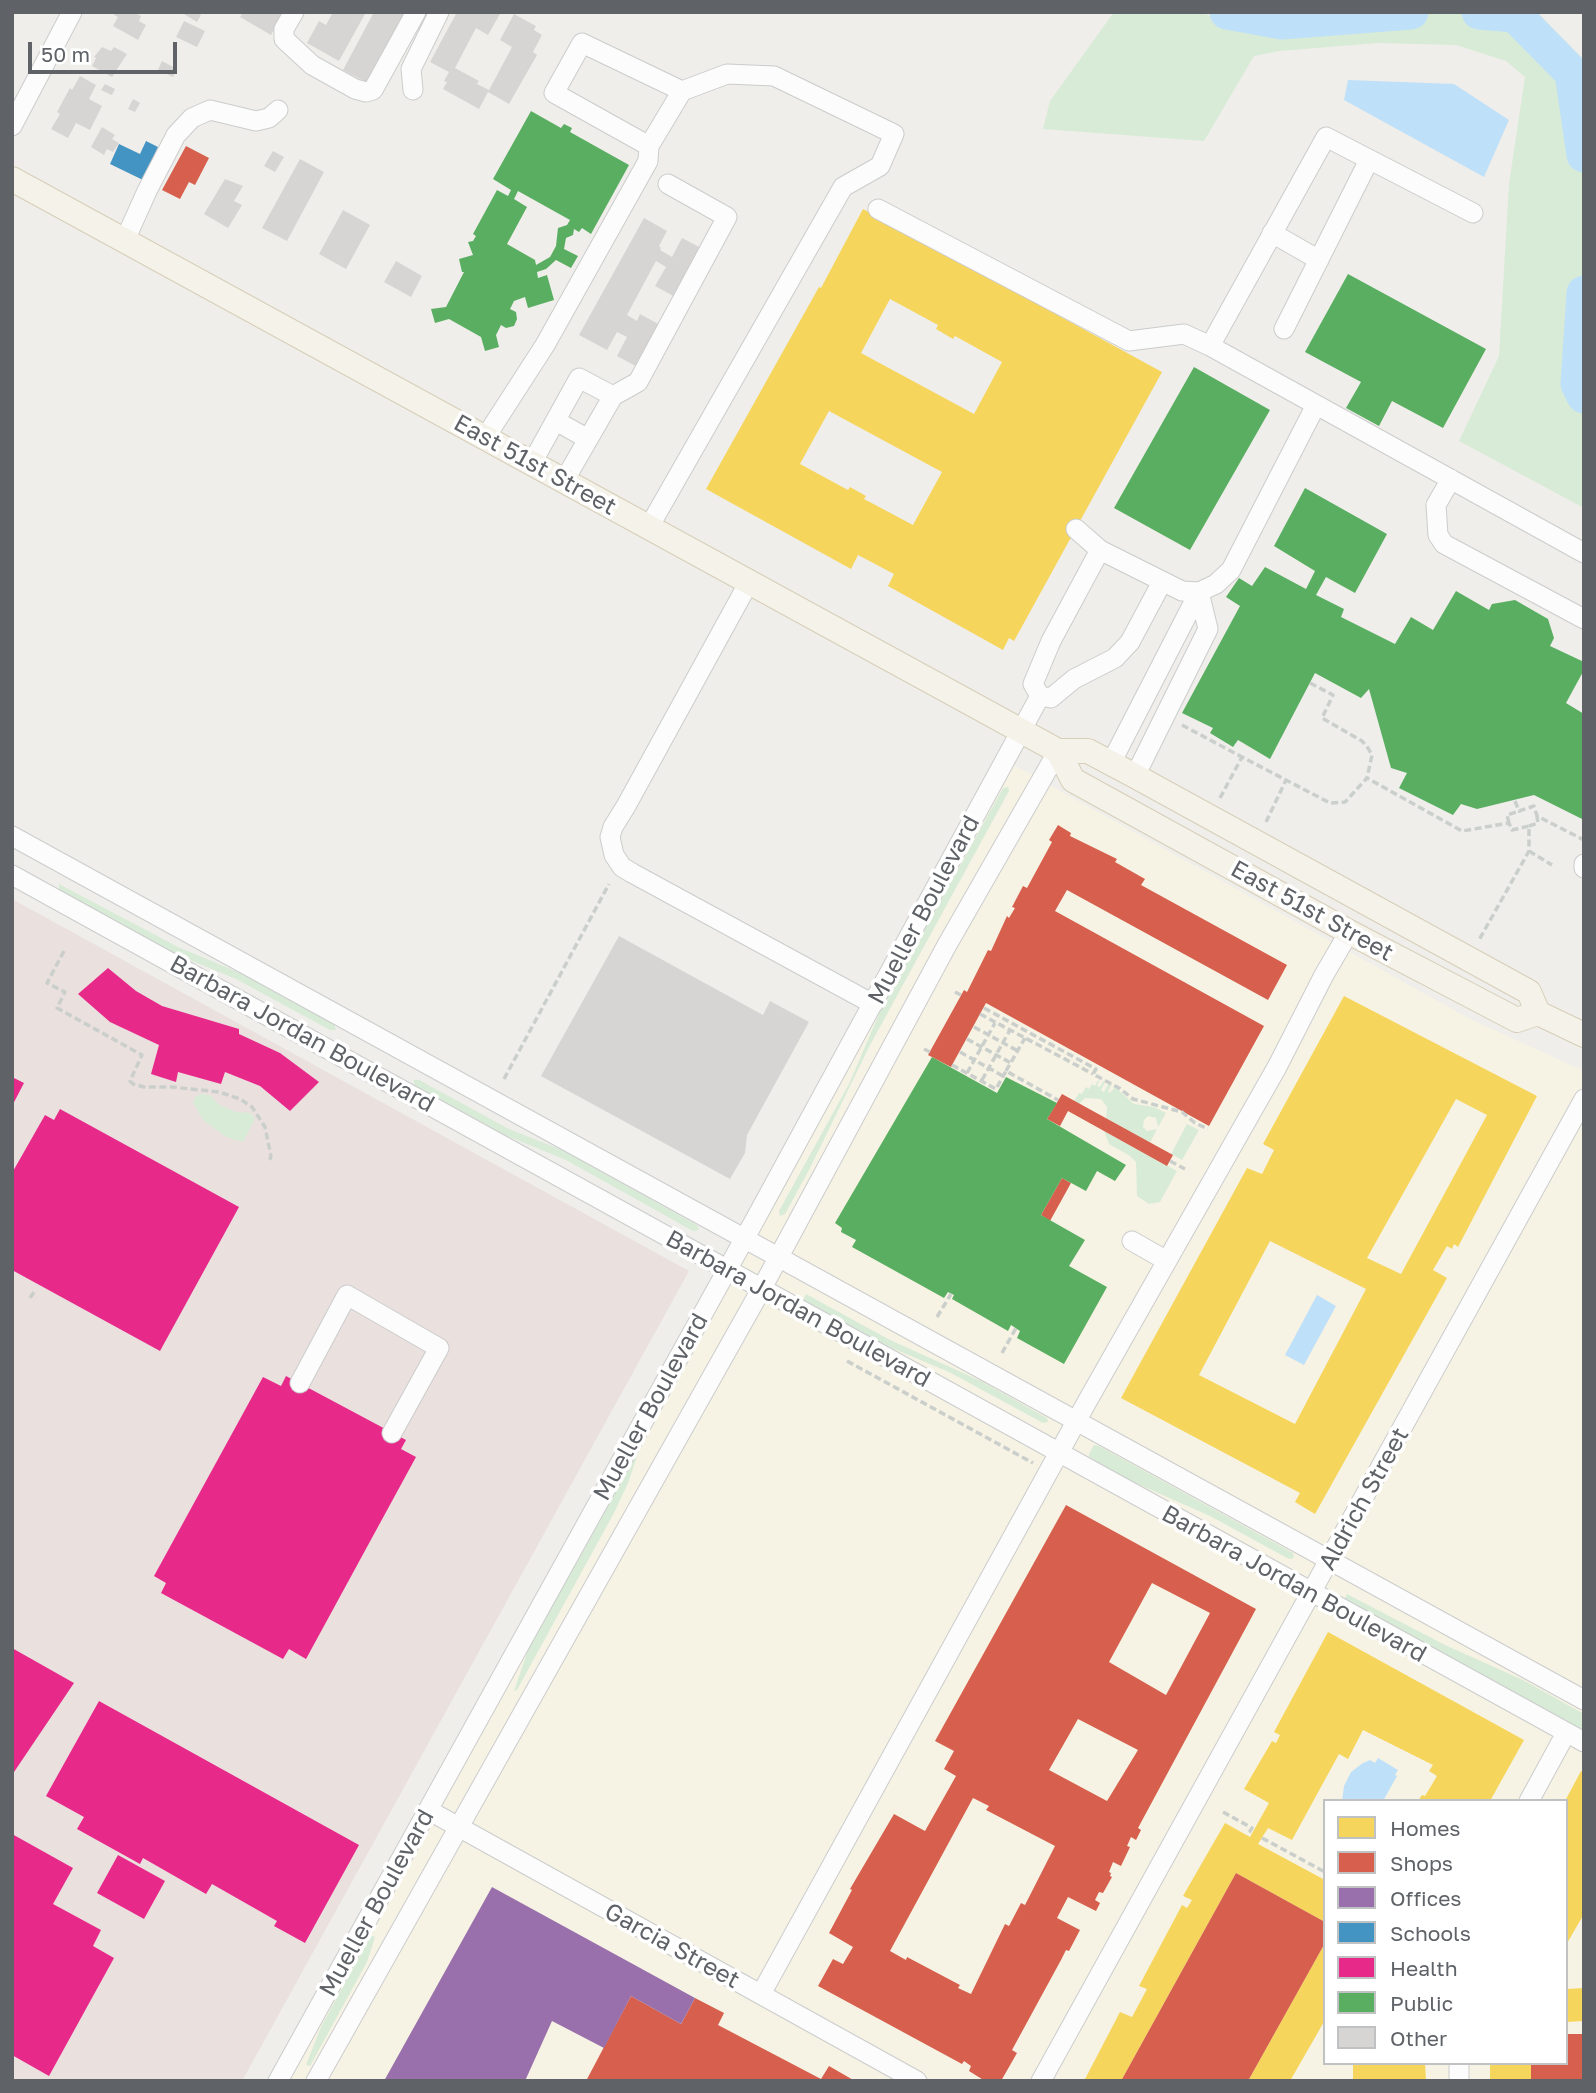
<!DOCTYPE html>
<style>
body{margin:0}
#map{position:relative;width:1596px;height:2093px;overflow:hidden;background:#efeeea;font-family:"Golos Text",sans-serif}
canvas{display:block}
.frame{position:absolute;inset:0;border:14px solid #5f6368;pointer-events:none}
.legend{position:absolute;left:1323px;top:1799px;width:245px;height:266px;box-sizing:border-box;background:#fff;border:2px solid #bfc1c3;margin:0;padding:9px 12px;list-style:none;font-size:21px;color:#5f6368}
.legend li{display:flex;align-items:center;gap:14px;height:35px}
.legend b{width:35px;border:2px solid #bfc1c3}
.scale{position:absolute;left:28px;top:42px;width:149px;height:32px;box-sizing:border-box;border:4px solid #5f6368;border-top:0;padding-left:9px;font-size:21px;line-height:24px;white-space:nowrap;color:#5f6368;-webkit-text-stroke:5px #fff;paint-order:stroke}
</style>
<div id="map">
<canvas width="1596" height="2093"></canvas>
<div class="frame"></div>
<ul class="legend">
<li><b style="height:19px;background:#f6d55c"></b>Homes</li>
<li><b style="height:19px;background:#d6604d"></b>Shops</li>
<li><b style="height:19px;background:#9970ab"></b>Offices</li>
<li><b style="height:19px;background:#4393c3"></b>Schools</li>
<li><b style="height:19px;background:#e7298a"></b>Health</li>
<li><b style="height:19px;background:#5aae61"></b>Public</li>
<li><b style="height:19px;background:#d6d5d3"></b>Other</li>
</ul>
<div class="scale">50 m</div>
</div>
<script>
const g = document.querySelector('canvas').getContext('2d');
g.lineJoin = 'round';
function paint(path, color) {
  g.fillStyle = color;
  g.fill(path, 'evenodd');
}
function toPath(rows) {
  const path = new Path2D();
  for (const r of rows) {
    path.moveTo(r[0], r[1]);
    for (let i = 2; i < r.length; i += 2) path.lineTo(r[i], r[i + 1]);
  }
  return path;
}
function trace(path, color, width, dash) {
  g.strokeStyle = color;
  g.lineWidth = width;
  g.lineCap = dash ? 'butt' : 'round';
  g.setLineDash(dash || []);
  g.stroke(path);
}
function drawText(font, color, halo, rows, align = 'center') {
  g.font = font + ' "Golos Text",sans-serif';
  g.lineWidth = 7;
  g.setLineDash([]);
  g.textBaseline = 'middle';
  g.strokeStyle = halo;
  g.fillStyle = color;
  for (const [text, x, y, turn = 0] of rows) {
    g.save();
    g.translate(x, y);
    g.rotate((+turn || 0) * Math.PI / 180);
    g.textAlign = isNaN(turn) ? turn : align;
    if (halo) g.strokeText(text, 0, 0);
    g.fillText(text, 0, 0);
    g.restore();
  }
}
const commercial = toPath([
 [1010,763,1470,1019,1584,1071,1584,2081,278,2081],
 [1325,1801,1566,1801,1566,2063,1325,2063]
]);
const medical = toPath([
 [12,899,689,1271,242,2081,12,2081]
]);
const green = toPath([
 [1114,12,1198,12,1260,31,1266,12,1537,12,1584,60,1584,508,1459,441,1499,356,1509,184,1525,77,1506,61,1456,45,1378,43,1279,51,1254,56,1204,141,1043,129,1050,101],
 [1008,787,1009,791,869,1047,809,1170,785,1214,780,1216,779,1211,849,1084,882,1007,1003,788],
 [59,884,178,947,240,973,334,1024,336,1030,330,1030,236,979,173,953,59,890],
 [414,1080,419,1080,509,1129,564,1151,697,1225,699,1230,693,1231,566,1160,505,1135,414,1085],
 [1098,1080,1099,1081,1097,1086,1100,1087,1103,1081,1105,1082,1101,1090,1104,1092,1109,1083,1112,1084,1108,1091,1110,1093,1115,1087,1134,1104,1154,1107,1166,1113,1158,1127,1156,1118,1148,1116,1144,1120,1143,1127,1147,1131,1157,1129,1150,1143,1106,1118,1107,1107,1101,1099,1085,1098,1079,1104,1074,1101,1079,1093,1082,1094,1086,1087,1089,1089,1092,1084,1095,1086],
 [201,1094,210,1095,218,1104,236,1112,251,1113,255,1119,243,1142,226,1137,203,1120,193,1102,196,1096],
 [1187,1124,1199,1130,1182,1160,1171,1154],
 [1104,1131,1177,1171,1160,1202,1149,1204,1137,1196,1136,1162,1130,1156,1109,1144],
 [806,1294,890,1340,981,1381,1047,1418,1048,1422,1043,1423,949,1372,887,1346,846,1325,803,1300],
 [1094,1445,1099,1446,1293,1553,1294,1558,1289,1559,1210,1516,1131,1481,1089,1458,1089,1454],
 [639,1451,628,1483,615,1511,517,1690,514,1691,529,1647],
 [1347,1594,1445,1645,1523,1680,1584,1714,1584,1731,1347,1601,1345,1598],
 [371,1935,375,1937,367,1962,310,2066,306,2065,321,2027]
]);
const water = toPath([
 [1348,80,1454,84,1509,120,1484,177,1344,100],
 [1317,1295,1336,1306,1304,1365,1285,1355],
 [1378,1758,1398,1770,1395,1775,1397,1776,1383,1801,1342,1801,1344,1786,1351,1772,1363,1763,1370,1760,1375,1763]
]);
const homes = toPath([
 [863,209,1162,372,1014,641,1009,638,1003,650,888,586,894,574,858,555,851,569,706,489,819,287,821,288],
 [890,299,938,325,936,329,953,339,955,336,1002,362,974,414,861,353],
 [829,411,942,472,913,525,864,499,866,496,850,487,848,490,800,464],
 [1344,996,1537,1096,1458,1247,1454,1244,1452,1249,1447,1246,1433,1270,1447,1278,1315,1514,1295,1502,1300,1493,1121,1398,1247,1168,1262,1174,1274,1150,1263,1144],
 [1456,1099,1487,1115,1401,1274,1367,1258],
 [1270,1241,1366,1289,1295,1424,1199,1375],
 [1328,1632,1524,1740,1490,1801,1418,1801,1422,1795,1425,1796,1437,1776,1429,1771,1433,1765,1363,1730,1348,1759,1339,1754,1292,1840,1268,1828,1258,1844,1325,1880,1325,1922,1236,1873,1121,2081,1084,2081,1120,2012,1132,2017,1147,1989,1139,1986,1182,1905,1187,1908,1192,1900,1183,1896,1225,1823,1250,1837,1269,1803,1244,1789,1272,1741,1276,1743,1280,1735,1274,1732],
 [1581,1771,1584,1773,1584,1914,1566,1945,1566,1809,1568,1805,1565,1801],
 [1325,1943,1325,2020,1290,2081,1248,2081],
 [1584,1988,1584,2021,1566,2022,1566,1989],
 [1353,2063,1425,2063,1426,2081,1353,2081],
 [1490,2063,1531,2063,1531,2081,1490,2081]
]);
const shops = toPath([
 [186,146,209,158,195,185,189,182,180,199,162,190],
 [1058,825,1071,833,1070,836,1117,859,1115,862,1145,879,1141,885,1287,965,1268,1000,1067,890,1055,911,1264,1026,1209,1126,986,1003,951,1067,928,1055,964,990,967,992,988,950,991,951,1007,916,1009,918,1015,908,1012,907,1023,886,1027,888,1052,842,1049,840],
 [1062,1094,1173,1155,1167,1166,1068,1111,1060,1126,1047,1119],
 [1062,1178,1071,1183,1050,1221,1041,1215],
 [1066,1505,1256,1609,1138,1828,1141,1830,1136,1840,1131,1837,1127,1846,1130,1847,1121,1866,1113,1862,1109,1872,1111,1873,1110,1876,1112,1877,1103,1893,1099,1892,1095,1900,1100,1903,1096,1911,1068,1897,1057,1918,1080,1930,1069,1951,1066,1950,1061,1960,1012,2050,1017,2053,1001,2081,985,2081,969,2071,971,2066,964,2061,962,2064,818,1986,833,1959,843,1964,853,1947,829,1933,852,1890,850,1889,894,1814,925,1831,956,1776,944,1769,954,1751,935,1741],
 [1152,1583,1210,1613,1166,1695,1109,1662],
 [1078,1719,1138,1750,1107,1801,1049,1770],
 [973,1798,989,1806,986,1810,1055,1846,1025,1905,1021,1903,1009,1926,1005,1924,971,1994,958,1988,960,1985,907,1957,906,1960,890,1951],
 [1236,1873,1325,1922,1325,1943,1248,2081,1121,2081],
 [631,1996,681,2024,695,1998,724,2013,718,2025,821,2079,829,2066,855,2081,586,2081],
 [1566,2034,1584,2034,1584,2081,1531,2081,1531,2063,1566,2063]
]);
const offices = toPath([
 [492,1887,695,1998,681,2024,631,1996,604,2048,552,2021,525,2081,384,2081]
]);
const schools = toPath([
 [146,141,158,147,143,180,110,164,119,144,140,154]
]);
const health = toPath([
 [108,968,136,991,162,1006,239,1029,239,1034,280,1053,319,1082,290,1111,260,1086,225,1072,221,1084,178,1072,176,1082,151,1074,159,1045,110,1022,78,994],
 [12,1077,24,1083,12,1106],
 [60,1109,239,1207,160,1351,12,1270,12,1173,45,1115,54,1120],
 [286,1376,406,1440,401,1449,416,1457,306,1659,289,1649,283,1659,161,1593,166,1583,154,1576,263,1377,281,1386],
 [12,1648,74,1683,12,1775],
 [99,1701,359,1845,305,1943,274,1926,277,1921,212,1884,206,1894,143,1858,140,1864,77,1829,84,1817,46,1796],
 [12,1834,73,1868,53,1904,101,1930,93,1946,114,1958,49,2076,12,2055],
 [118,1855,165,1881,144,1919,97,1893]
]);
const public = toPath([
 [531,111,561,128,564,124,572,128,570,132,629,165,591,234,582,228,579,232,574,229,573,235,566,238,564,249,578,256,571,268,556,260,546,269,537,272,538,278,547,275,554,300,528,308,525,297,514,301,510,309,516,312,517,319,514,326,506,328,501,325,496,335,499,347,485,351,481,337,449,319,435,323,431,309,446,307,464,272,462,272,459,259,473,255,468,242,473,241,476,236,473,234,497,190,508,196,511,190,493,179],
 [518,191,570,220,567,225,558,228,556,246,550,257,536,265,535,260,507,244,527,207,514,199],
 [1348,274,1486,349,1443,428,1392,401,1379,426,1346,408,1361,382,1305,352],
 [1194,367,1270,410,1190,550,1114,508],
 [1305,488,1387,534,1355,593,1326,577,1316,595,1344,609,1341,617,1395,644,1411,617,1433,630,1456,591,1489,610,1492,604,1515,600,1548,619,1554,638,1550,646,1584,662,1584,670,1566,703,1584,714,1584,820,1534,795,1477,809,1461,804,1453,815,1399,788,1407,773,1391,768,1369,689,1361,698,1315,673,1270,759,1238,740,1233,747,1210,733,1213,728,1182,713,1240,606,1226,597,1239,578,1252,586,1265,567,1306,589,1315,571,1274,546],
 [932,1057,997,1093,1006,1077,1057,1103,1047,1119,1126,1165,1115,1181,1097,1171,1086,1191,1062,1178,1041,1215,1085,1240,1069,1266,1107,1287,1064,1364,1017,1338,1020,1331,1011,1325,1008,1331,952,1299,954,1295,948,1292,944,1298,852,1247,856,1240,841,1232,842,1228,835,1223]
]);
const river = toPath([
 [1227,12,1282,22,1411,12],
 [1479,12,1515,15,1572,73,1584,155],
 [1584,293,1578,384,1584,396]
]);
const building = toPath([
 [116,12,133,12,141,16,139,21,146,25,138,40,113,26,118,17,114,15],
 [185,12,195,12,201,15,197,22,184,14],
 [243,12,284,12,271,35,240,17],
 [333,12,366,12,339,61,307,43,319,21,326,25],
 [374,12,408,12,373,86,343,70],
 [457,12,501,12,488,35,476,28,455,68,479,81,477,84,489,90,479,109,443,89,447,82,444,81,449,72,430,62],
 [514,14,536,26,534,30,542,35,533,52,537,55,509,104,488,92,512,47,500,40],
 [184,21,205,31,197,47,176,37],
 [102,47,111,51,114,47,127,54,112,77,92,66,96,58,94,57],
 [162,61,177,69,173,77,158,70],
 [80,76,96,85,89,99,102,106,90,130,76,123,68,138,51,129,60,114,57,112,70,88,72,90],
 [105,84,115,89,112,95,101,90],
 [133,99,140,103,135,112,128,109],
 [102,127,115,135,112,139,119,143,113,152,107,149,104,155,91,147],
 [273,151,284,157,275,172,264,166],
 [300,159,324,172,287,241,262,228],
 [225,179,243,186,234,201,242,205,228,228,204,214],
 [343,210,370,225,346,269,319,254],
 [644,218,667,231,659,246,661,248,660,250,672,257,682,238,705,250,679,299,655,286,666,267,656,261,627,315,637,321,640,314,664,327,641,369,617,356,627,337,617,332,607,350,579,335],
 [396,261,422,276,411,297,384,282],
 [619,936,763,1015,770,1001,809,1022,747,1135,745,1153,730,1179,541,1076]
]);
const path = toPath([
 [1310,683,1333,695,1322,718,1362,741,1368,748,1372,755,1367,778],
 [1182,725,1242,757],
 [1220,798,1242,757,1330,803,1345,802,1367,778,1462,831,1509,823,1512,830,1529,826,1529,851,1479,940],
 [1515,801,1519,811,1534,806,1537,816,1584,840],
 [1266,822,1286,780],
 [1509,823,1507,815,1519,811],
 [1529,826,1538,823,1537,816],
 [1529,851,1552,865],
 [64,951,47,983,65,992,57,1008,142,1055,130,1081,133,1084,144,1087,172,1087,219,1092,240,1099,252,1107,265,1127,271,1156,269,1162],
 [955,992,961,995],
 [984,1008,1096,1069,1093,1074,1119,1088,1133,1099,1182,1112,1195,1123,1208,1129],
 [980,1014,1093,1074],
 [974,1027,1018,1051],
 [967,1039,1011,1063],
 [924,1049,930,1052],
 [960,1052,1003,1076],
 [952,1065,996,1089,1006,1071,1058,1100],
 [1006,1071,1025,1038],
 [967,1073,995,1023],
 [504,1079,609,884],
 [982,1080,1010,1030],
 [1170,1161,1185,1169],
 [30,1298,34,1292],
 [937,1317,951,1294],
 [1002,1353,1016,1328],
 [847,1361,1033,1463],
 [1223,1812,1252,1828,1250,1831,1252,1832],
 [1262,1838,1325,1872]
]);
const minor = toPath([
 [294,12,284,29,284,39,312,65,355,89,366,92,373,90,416,12],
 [413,90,411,69,439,12],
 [12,126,72,12],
 [878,209,1129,341,1184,334,1210,346,1584,553],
 [1272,233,1319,260],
 [125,240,147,191,176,135,192,118,210,110,256,121,269,118,278,110],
 [1284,329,1369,160],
 [1210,346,1326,137,1473,213],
 [613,396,638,382,727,217,668,184],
 [556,421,588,439],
 [485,438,545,345,648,161,649,146,554,93,582,43,682,91,649,146],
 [532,463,579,378,613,396,564,481],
 [1451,479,1436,505,1438,535,1444,544,1584,619],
 [649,527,843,187,880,166,894,134,774,76,727,74,682,91],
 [1076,529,1100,550,1182,591,1199,592,1216,584,1231,570,1316,405],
 [749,582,626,806,613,827,610,837,614,855,622,867,632,873,873,1004],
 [1040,696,1051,698,1074,679,1115,658,1130,642,1162,582],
 [1040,696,1033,684,1051,641,1100,550],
 [1111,763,1199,592],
 [1135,776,1208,629,1199,592],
 [12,836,1584,1700],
 [1584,864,1584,868],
 [12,875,1584,1742],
 [1132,1241,1167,1261],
 [300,1383,347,1295,439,1348,392,1433],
 [1529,1801,1566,1733],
 [428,1810,917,2081],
 [761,1994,1088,1400,1277,1067,1324,975,1349,932],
 [1459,2063,1459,2081],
 [278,2081,757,1216,1040,696],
 [316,2081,762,1288,947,945,1058,751],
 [1041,2081,1584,1099]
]);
const major = toPath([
 [12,179,1058,751,1088,751,1135,776,1529,992,1538,1013],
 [1058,751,1073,780,1349,932,1517,1020,1538,1013,1584,1035]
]);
const streetNames = [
 ["East 51st Street",535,465,29],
 ["Mueller Boulevard",924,910,-62],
 ["East 51st Street",1312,911,29],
 ["Barbara Jordan Boulevard",302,1034,29],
 ["Barbara Jordan Boulevard",798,1309,29],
 ["Mueller Boulevard",651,1407,-61],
 ["Aldrich Street",1364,1499,-61],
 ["Barbara Jordan Boulevard",1294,1584,29],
 ["Mueller Boulevard",377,1903,-61],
 ["Garcia Street",672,1946,29]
];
paint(commercial, '#f7f3e4');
paint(medical, '#eae0de');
paint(green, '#d8ebd6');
paint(water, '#bfe0f9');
paint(homes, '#f6d55c');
paint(shops, '#d6604d');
paint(offices, '#9970ab');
paint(schools, '#4393c3');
paint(health, '#e7298a');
paint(public, '#5aae61');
trace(river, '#bfe0f9', 35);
paint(building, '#d6d5d3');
trace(minor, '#cbcccc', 21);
trace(major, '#d7ceb8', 26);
trace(path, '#cacfcc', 3.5, [7, 3.5]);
trace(minor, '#fdfcfc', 19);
trace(major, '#f4f2e9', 24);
drawText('24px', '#5f6368', '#fff', streetNames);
</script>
